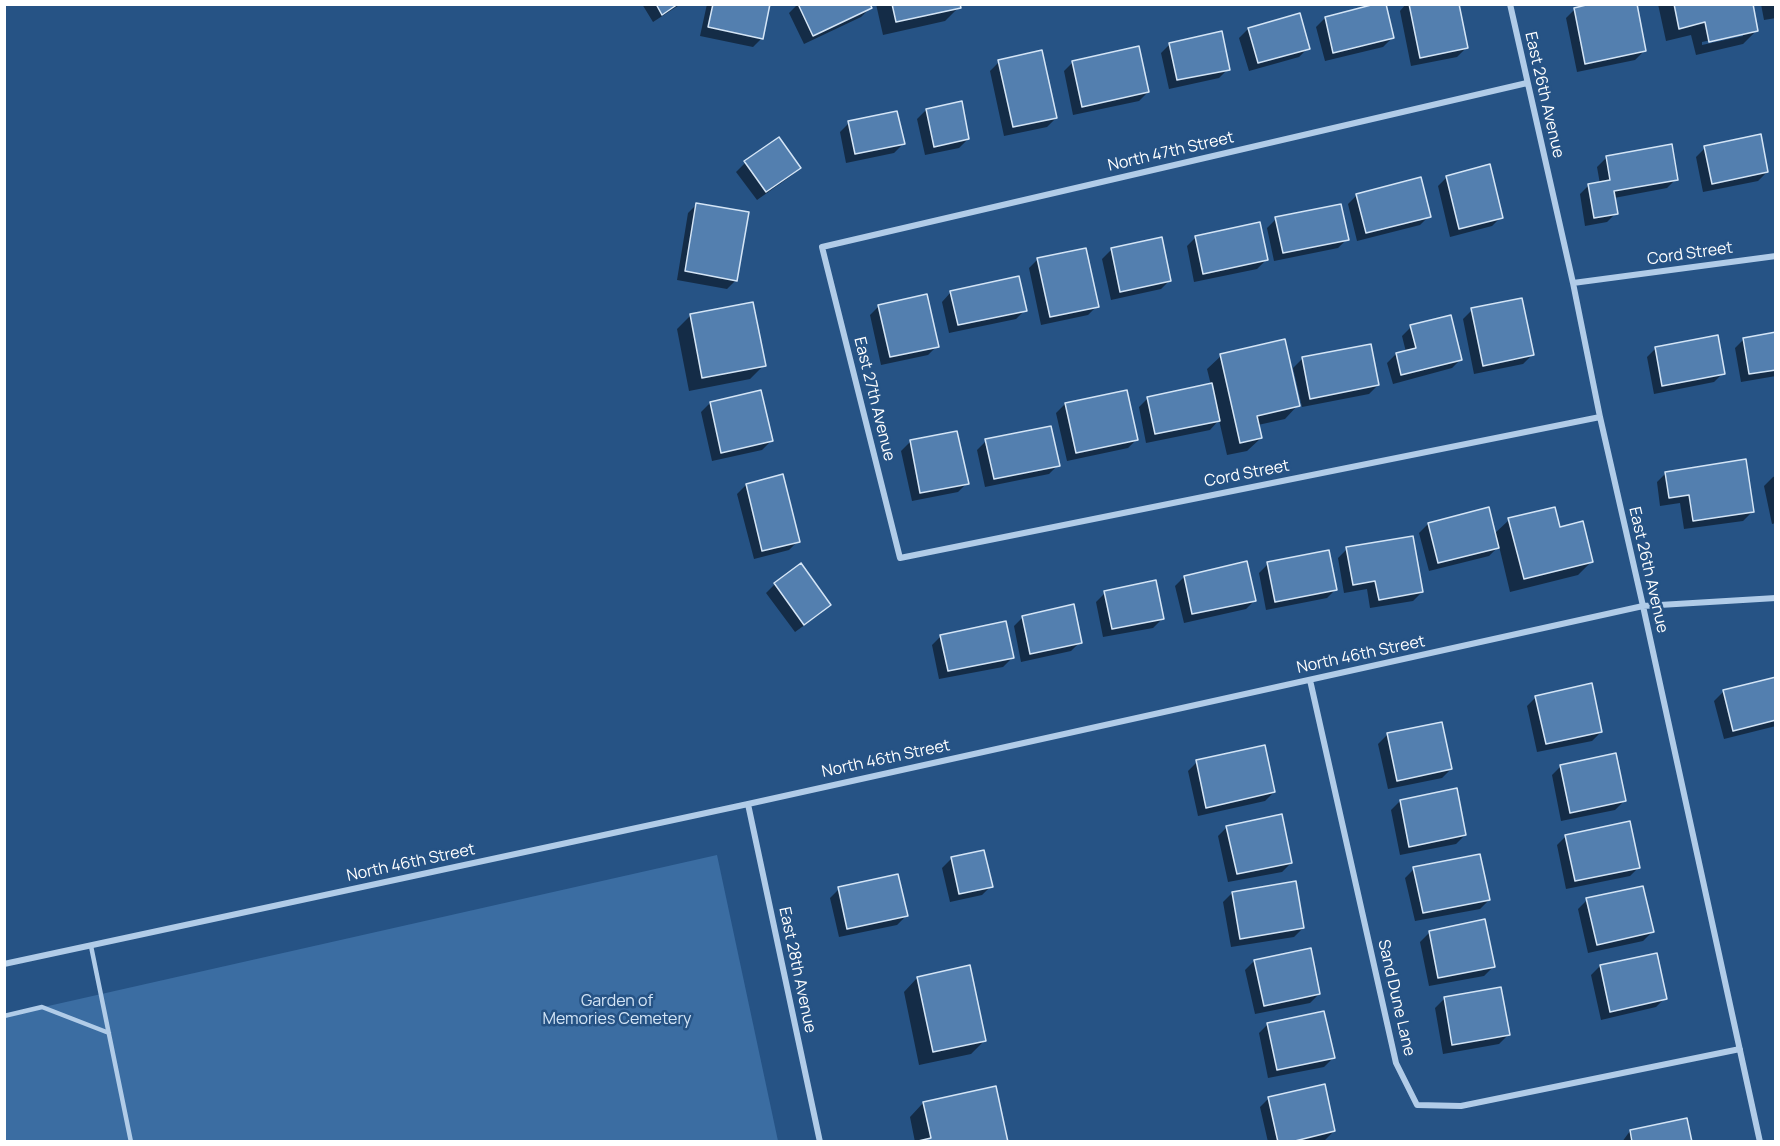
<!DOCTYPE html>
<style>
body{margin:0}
#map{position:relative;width:1780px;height:1146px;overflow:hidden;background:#265385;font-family:Manrope,sans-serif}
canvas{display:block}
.frame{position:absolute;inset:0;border:6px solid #fff;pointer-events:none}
</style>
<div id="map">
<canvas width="1780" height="1146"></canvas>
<div class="frame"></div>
</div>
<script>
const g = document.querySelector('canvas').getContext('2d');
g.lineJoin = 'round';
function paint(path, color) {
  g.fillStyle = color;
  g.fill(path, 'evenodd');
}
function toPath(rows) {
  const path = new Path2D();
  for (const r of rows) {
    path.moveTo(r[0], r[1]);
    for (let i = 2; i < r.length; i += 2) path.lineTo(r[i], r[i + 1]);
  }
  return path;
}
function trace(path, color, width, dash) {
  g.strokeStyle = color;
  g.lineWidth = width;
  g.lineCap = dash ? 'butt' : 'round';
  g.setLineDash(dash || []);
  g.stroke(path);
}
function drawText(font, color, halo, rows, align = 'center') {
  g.font = font + ' Manrope,sans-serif';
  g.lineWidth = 5;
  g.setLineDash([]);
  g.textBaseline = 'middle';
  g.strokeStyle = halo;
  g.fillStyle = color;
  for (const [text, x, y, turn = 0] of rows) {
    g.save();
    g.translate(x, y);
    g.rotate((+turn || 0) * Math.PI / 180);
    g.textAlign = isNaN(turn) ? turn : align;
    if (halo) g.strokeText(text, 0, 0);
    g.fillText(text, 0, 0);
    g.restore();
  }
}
const green = toPath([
 [717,855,778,1141,5,1141,4,1016]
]);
const shadow = toPath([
 [642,4,681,4,653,22],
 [707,4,769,4,762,38,753,47,700,36],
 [798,4,869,4,870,8,861,17,804,44,789,13],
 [876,4,958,4,959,7,945,21,883,35],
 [1406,4,1458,4,1466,48,1457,57,1411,66,1400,11],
 [1658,4,1751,4,1757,30,1743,44,1696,55,1691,35,1666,41],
 [1743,33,1743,36,1702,45,1702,42],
 [1761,4,1776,4,1776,18,1764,20],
 [1575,9,1644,51,1635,60,1577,72,1566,18],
 [1325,18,1392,38,1383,47,1325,61,1316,27],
 [1248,29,1308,48,1299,57,1249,71,1239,38],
 [1170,44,1228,69,1219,78,1169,89,1161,53],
 [999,62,1056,118,1047,127,1004,136,990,71],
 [1073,62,1148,92,1139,101,1073,115,1064,71],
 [926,110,968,139,959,148,925,155,917,119],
 [849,123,903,144,894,153,846,163,840,132],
 [779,139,800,167,791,176,757,200,736,172,745,163],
 [1671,146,1676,179,1667,188,1614,198,1616,213,1607,222,1585,226,1580,194,1589,185,1600,184,1597,167,1606,158],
 [1705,148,1767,172,1758,181,1703,192,1696,157],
 [1447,177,1501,217,1492,226,1450,237,1438,186],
 [1357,195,1429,216,1420,225,1357,241,1348,204],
 [697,204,736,280,727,289,677,280,688,213],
 [1276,219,1347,239,1338,248,1274,261,1267,228],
 [1196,237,1266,260,1257,269,1194,282,1187,246],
 [1161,239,1170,280,1161,289,1111,300,1102,259,1111,250],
 [1038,259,1097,306,1088,315,1041,325,1029,268],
 [951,292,1025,310,1016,319,949,333,942,302],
 [752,304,764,365,750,379,689,391,677,329,690,316],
 [879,306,937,346,928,355,881,365,870,315],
 [1472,310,1532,355,1523,364,1474,374,1463,319],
 [1411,327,1461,359,1452,368,1393,384,1387,363,1396,354,1406,352,1402,336],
 [1776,334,1776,376,1741,382,1735,348,1744,339],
 [1656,348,1723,373,1714,382,1654,394,1647,357],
 [1221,356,1298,405,1285,419,1258,425,1261,438,1247,451,1227,455,1219,420,1210,430,1146,443,1139,407,1148,398,1211,385,1207,369],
 [1302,359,1378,385,1369,394,1302,407,1293,368],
 [710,403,771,441,762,450,712,461,701,412],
 [1065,404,1137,439,1128,448,1067,461,1056,413],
 [986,441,1058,465,1049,474,985,487,977,450],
 [910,442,967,483,958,492,912,501,901,451],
 [1666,473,1752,512,1743,521,1684,529,1680,503,1660,506,1657,482],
 [1776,476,1776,523,1772,524,1764,486,1773,477],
 [746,485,798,541,789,550,754,559,737,494],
 [1509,520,1559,529,1592,561,1578,575,1510,592,1499,546,1489,556,1429,571,1419,533,1428,524,1494,534],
 [1347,549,1422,592,1413,601,1370,608,1367,589,1344,593,1338,558],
 [1268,564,1336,589,1327,598,1266,610,1259,573],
 [1184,577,1255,600,1246,609,1184,623,1175,586],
 [775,584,829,605,820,614,795,632,766,593],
 [1105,593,1162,619,1153,628,1103,637,1096,602],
 [1023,617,1080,642,1071,651,1021,662,1014,626],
 [941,636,1012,658,1003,667,939,679,932,645],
 [1776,679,1776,726,1724,739,1714,701,1723,692],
 [1536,697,1601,732,1592,741,1537,752,1527,706],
 [1441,724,1451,769,1442,778,1388,789,1378,744,1387,735],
 [1197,762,1274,792,1265,801,1198,816,1188,771],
 [1561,766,1624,801,1615,810,1561,821,1552,775],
 [1400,801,1465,835,1456,844,1400,855,1391,810],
 [1227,827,1291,863,1282,872,1228,882,1218,836],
 [1566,836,1639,867,1630,876,1566,889,1557,845],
 [951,859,991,886,982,895,950,902,942,868],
 [1414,869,1489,900,1480,909,1415,921,1405,878],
 [839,889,906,916,897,925,839,937,830,898],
 [1232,893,1303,928,1294,937,1231,947,1223,902],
 [1587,900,1652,932,1643,941,1588,953,1578,909],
 [1429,933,1493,967,1484,976,1429,986,1420,942],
 [1254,961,1319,994,1310,1003,1255,1014,1245,970],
 [1600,966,1665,998,1656,1007,1601,1020,1591,975],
 [917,978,985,1040,971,1054,919,1065,904,992],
 [1444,999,1508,1035,1499,1044,1443,1054,1435,1008],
 [1268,1024,1333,1058,1324,1067,1268,1078,1259,1033],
 [1269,1098,1334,1131,1325,1140,1318,1142,1268,1142,1260,1107],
 [923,1103,1006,1142,915,1142,910,1117],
 [1630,1131,1691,1142,1622,1142]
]);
const building = toPath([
 [656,4,678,4,662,15,656,4],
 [713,4,770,4,763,39,708,27,713,4],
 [798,4,870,4,872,8,813,36,798,4],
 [892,4,960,4,961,8,896,22,892,4],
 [1375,4,1386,4,1394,38,1333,53,1325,17,1375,4],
 [1409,4,1459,4,1468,48,1420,58,1409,4],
 [1590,4,1637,4,1646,51,1585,64,1574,8,1590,4],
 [1674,4,1753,4,1758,31,1709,42,1705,22,1679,29,1674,4],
 [1300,13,1310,49,1258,63,1248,28,1300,13],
 [1222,31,1230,70,1177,80,1169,43,1222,31],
 [1139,46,1149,92,1082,107,1072,61,1139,46],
 [1042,50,1057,118,1013,127,998,60,1042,50],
 [962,101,969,139,934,147,926,109,962,101],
 [897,111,905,144,855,154,848,121,897,111],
 [1761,134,1768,172,1712,184,1704,146,1761,134],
 [779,137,801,168,766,192,744,161,779,137],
 [1672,144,1678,180,1614,191,1618,214,1594,218,1588,184,1610,180,1606,156,1672,144],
 [1490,164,1503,218,1459,229,1446,176,1490,164],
 [1421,177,1431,217,1366,233,1356,194,1421,177],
 [696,203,749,212,737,281,685,271,696,203],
 [1341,204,1349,240,1283,253,1275,217,1341,204],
 [1260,222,1268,260,1203,274,1195,236,1260,222],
 [1162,237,1171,281,1120,292,1111,248,1162,237],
 [1086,248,1099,307,1050,317,1037,258,1086,248],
 [1019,276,1027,311,958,325,950,291,1019,276],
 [927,294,939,347,890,357,878,305,927,294],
 [1522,298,1534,355,1483,366,1471,308,1522,298],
 [753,302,766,366,702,378,690,314,753,302],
 [1451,315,1462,360,1401,375,1396,353,1416,348,1410,325,1451,315],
 [1776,332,1776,370,1749,374,1743,338,1776,332],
 [1718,335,1725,374,1662,386,1655,347,1718,335],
 [1285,339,1300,406,1257,416,1262,438,1240,443,1220,354,1285,339],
 [1371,344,1379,385,1310,399,1302,357,1371,344],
 [1212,383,1220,421,1155,434,1147,397,1212,383],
 [761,390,773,441,721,453,710,402,761,390],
 [1127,390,1138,440,1076,453,1065,403,1127,390],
 [1051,426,1060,466,994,479,985,439,1051,426],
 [957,431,969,484,920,493,910,440,957,431],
 [1746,459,1754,512,1693,521,1689,495,1669,498,1665,472,1746,459],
 [783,474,800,542,762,551,746,484,783,474],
 [1489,507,1499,548,1438,563,1428,523,1489,507],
 [1555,507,1560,527,1583,521,1593,562,1524,579,1508,518,1555,507],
 [1413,536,1423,592,1379,600,1375,581,1353,585,1346,547,1413,536],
 [1329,550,1337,590,1275,602,1267,562,1329,550],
 [1247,561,1256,601,1192,614,1184,576,1247,561],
 [801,563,831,605,804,625,774,583,801,563],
 [1156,580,1164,619,1112,629,1104,591,1156,580],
 [1074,604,1082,643,1030,654,1022,616,1074,604],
 [1006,621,1014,658,948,671,940,635,1006,621],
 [1776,677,1776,720,1733,731,1723,690,1776,677],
 [1592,683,1602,732,1546,744,1535,696,1592,683],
 [1442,722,1452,769,1397,781,1387,733,1442,722],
 [1265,745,1275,792,1206,808,1196,760,1265,745],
 [1616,753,1626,801,1570,813,1560,765,1616,753],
 [1457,788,1466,835,1409,847,1400,800,1457,788],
 [1282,814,1292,863,1237,874,1226,826,1282,814],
 [1630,821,1640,868,1575,881,1565,835,1630,821],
 [984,850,993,887,959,894,951,857,984,850],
 [1480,854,1490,900,1423,913,1413,867,1480,854],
 [898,874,908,916,847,929,838,887,898,874],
 [1296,881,1304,928,1240,939,1232,892,1296,881],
 [1643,886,1654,932,1597,945,1586,898,1643,886],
 [1485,919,1495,967,1438,978,1429,931,1485,919],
 [1311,948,1320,994,1264,1006,1254,960,1311,948],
 [1657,953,1667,999,1610,1012,1600,965,1657,953],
 [970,965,986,1041,933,1052,917,977,970,965],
 [1501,987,1510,1035,1452,1045,1444,997,1501,987],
 [1324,1011,1335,1058,1277,1070,1267,1023,1324,1011],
 [1325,1084,1335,1131,1291,1142,1278,1142,1268,1097,1325,1084],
 [996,1086,1008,1142,914,1142,931,1138,923,1102,996,1086],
 [1687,1118,1692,1142,1632,1142,1630,1130,1687,1118]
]);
const lane = toPath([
 [91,946,131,1142],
 [4,1016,42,1007,109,1033]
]);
const street = toPath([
 [1510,4,1573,283,1600,417,1643,606,1760,1142],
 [1527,83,822,247,900,558,1600,417],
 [1573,283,1776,256],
 [1310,680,1396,1063,1417,1105,1461,1106,1740,1049],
 [748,804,820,1142],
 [4,964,748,804,1643,606,1776,598]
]);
const streetNames = [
 ["East 26th Avenue",1544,95,77],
 ["North 47th Street",1171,152,-13],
 ["Cord Street",1690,254,-8],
 ["East 27th Avenue",874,399,76],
 ["Cord Street",1247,474,-11],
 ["East 26th Avenue",1648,570,77],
 ["North 46th Street",1361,655,-12],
 ["North 46th Street",886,759,-12],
 ["North 46th Street",411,863,-12],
 ["East 28th Avenue",797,970,78],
 ["Sand Dune Lane",1396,998,77]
];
const parkNames = [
 ["Garden of",617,1002],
 ["Memories Cemetery",617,1020]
];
paint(green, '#3b6da2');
paint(shadow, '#0007');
paint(building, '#537faf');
trace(building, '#d4e5f6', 1.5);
trace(lane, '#b1cce8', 4.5);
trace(street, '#b1cce8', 6);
drawText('16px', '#fff', '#265385', streetNames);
drawText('16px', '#d4e5f6', '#265385', parkNames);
</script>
